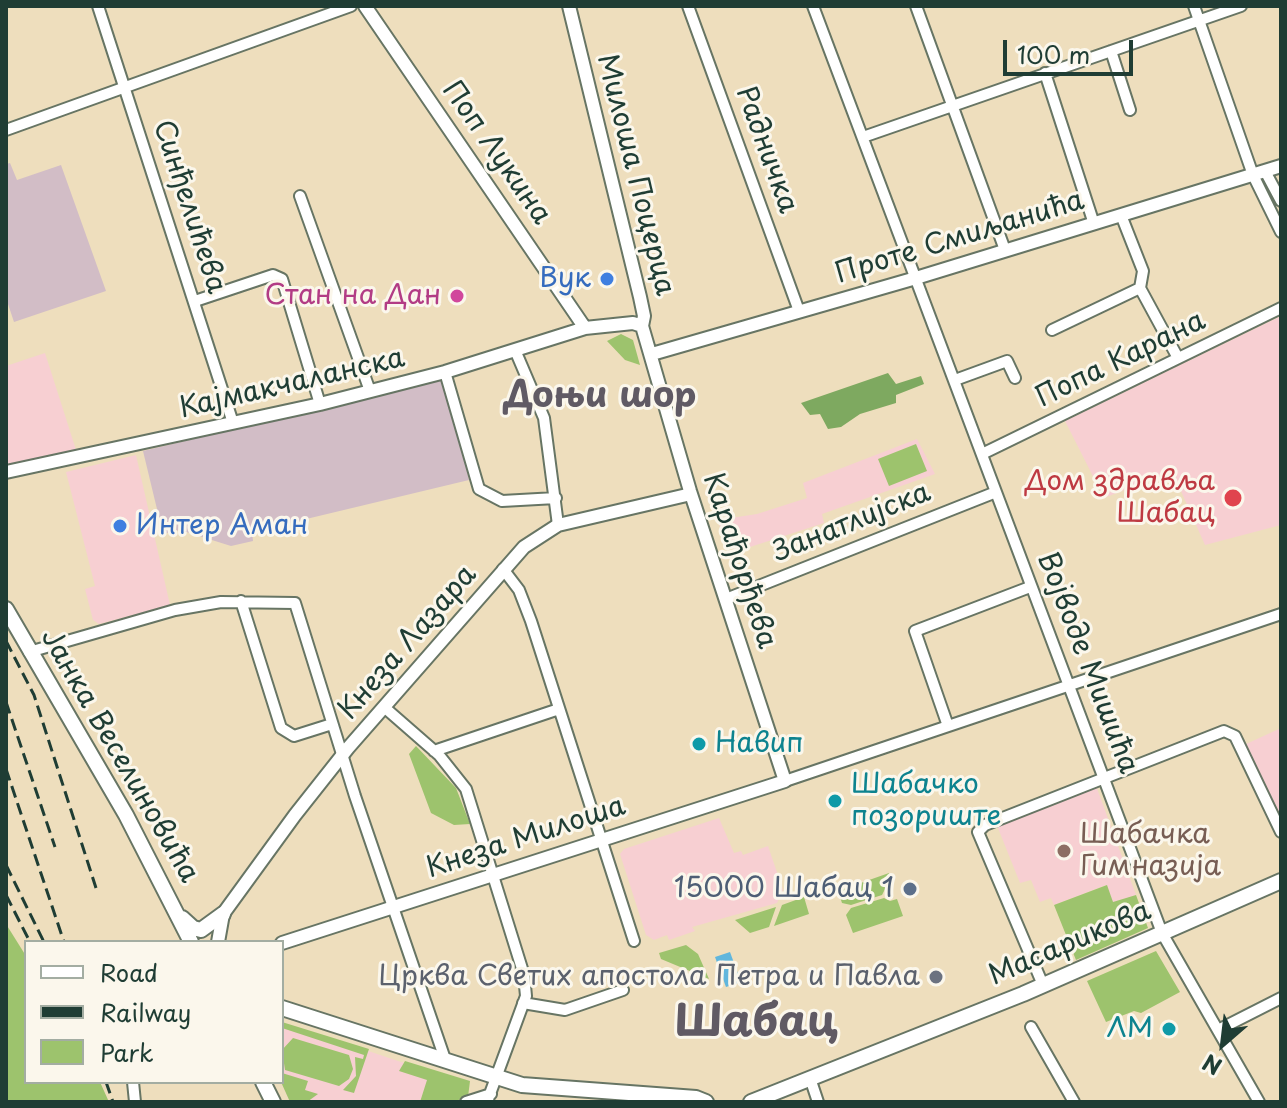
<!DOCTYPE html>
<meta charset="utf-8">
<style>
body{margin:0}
#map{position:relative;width:1287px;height:1108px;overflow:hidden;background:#eedebd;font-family:"Playpen Sans",sans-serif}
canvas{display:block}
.frame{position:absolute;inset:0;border:8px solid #1f3d34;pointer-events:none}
.legend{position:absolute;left:24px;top:940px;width:260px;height:144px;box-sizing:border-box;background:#fbf7ec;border:2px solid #a3ada2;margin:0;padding:10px 14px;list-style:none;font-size:24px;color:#1f3d34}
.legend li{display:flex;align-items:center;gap:16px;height:40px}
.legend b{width:40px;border:2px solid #a3ada2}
.north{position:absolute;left:1183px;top:1004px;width:80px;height:80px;-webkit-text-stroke:6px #fbf7ec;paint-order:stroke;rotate:208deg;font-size:22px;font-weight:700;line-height:32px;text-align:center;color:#1f3d34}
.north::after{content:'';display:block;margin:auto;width:28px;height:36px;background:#1f3d34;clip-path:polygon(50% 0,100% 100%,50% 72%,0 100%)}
.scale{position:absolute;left:1003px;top:40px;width:130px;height:36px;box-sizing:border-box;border:4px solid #1f3d34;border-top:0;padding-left:10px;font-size:24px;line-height:28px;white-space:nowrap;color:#1f3d34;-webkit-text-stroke:6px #fbf7ec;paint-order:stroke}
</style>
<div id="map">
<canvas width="1287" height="1108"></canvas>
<div class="frame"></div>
<ul class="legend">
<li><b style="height:10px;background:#fff"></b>Road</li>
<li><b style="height:10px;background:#1f3d34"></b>Railway</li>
<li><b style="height:22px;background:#9dc36d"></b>Park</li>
</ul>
<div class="north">N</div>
<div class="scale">100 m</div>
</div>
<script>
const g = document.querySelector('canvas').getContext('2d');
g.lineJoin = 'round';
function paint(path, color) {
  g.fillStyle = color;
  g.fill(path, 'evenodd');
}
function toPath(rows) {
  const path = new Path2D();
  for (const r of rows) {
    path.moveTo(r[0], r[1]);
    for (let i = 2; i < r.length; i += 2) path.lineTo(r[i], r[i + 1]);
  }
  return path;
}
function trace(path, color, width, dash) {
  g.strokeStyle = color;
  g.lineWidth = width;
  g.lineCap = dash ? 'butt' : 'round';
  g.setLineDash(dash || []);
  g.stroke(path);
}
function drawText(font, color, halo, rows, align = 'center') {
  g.font = font + ' "Playpen Sans",sans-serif';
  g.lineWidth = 6;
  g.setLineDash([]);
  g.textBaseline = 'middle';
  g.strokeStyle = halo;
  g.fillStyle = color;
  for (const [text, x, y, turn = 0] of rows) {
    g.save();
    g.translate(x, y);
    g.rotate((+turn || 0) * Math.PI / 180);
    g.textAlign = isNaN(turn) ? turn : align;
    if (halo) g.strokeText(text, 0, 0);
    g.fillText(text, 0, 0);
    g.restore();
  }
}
const built = toPath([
 [1281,316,1281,525,1205,545,1172,471,1104,498,1065,421],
 [45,353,77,453,6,465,6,366],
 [917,439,935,474,822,514,824,523,747,548,746,545,726,550,718,520,757,514,807,498,803,483],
 [136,455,170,605,99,624,93,620,85,589,95,586,66,472],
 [1281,728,1281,821,1244,745],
 [1095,783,1136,895,1113,903,1106,885,1054,905,1051,898,1040,902,1031,880,1020,883,996,823],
 [719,818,734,853,741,851,743,855,768,846,783,890,777,903,692,927,695,931,669,940,667,935,654,940,646,935,620,854,624,849],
 [282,1022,401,1062,470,1081,452,1102,290,1102,281,1082]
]);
const industrial = toPath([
 [10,163,17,180,61,165,106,291,14,322,6,298,6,164],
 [445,379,469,480,252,532,253,541,231,546,180,530,163,534,143,451]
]);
const green = toPath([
 [621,334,633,340,640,365,625,360,607,341],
 [916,444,927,471,889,486,878,459],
 [416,746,456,788,470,824,454,825,431,813,409,754],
 [889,873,893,886,885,889,882,895,851,905,842,903,838,891],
 [1107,885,1113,902,1136,895,1148,928,1076,960,1054,905],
 [804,897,809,914,774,926,782,905],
 [884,898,890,901,897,899,903,916,853,933,846,915,851,908],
 [776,907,769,927,750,933,735,920],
 [6,924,26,956,26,1082,100,1082,109,1102,6,1102],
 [686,945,698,954,709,979,661,959,659,953],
 [1156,951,1180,992,1141,1013,1134,1011,1106,1022,1087,981],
 [282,1022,369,1049,354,1093,343,1090,356,1076,355,1057,363,1059,364,1055,282,1028],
 [293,1038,349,1055,353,1069,349,1079,339,1086,285,1070,282,1050],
 [405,1061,470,1081,468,1097,452,1102,420,1102,427,1080,399,1071],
 [282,1073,308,1081,305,1090,318,1094,307,1102,290,1102,281,1082]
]);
const forest = toPath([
 [888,373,896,384,921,376,924,384,896,395,896,403,860,414,841,427,828,429,820,414,810,415,801,403]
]);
const water = toPath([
 [730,952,741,982,726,987,715,957]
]);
const minor = toPath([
 [98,6,233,423],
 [688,6,799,311],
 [813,6,1162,933,1259,1102],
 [916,6,1005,250],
 [1194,6,1253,175,1281,232],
 [1111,51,1130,110],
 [1045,73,1094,224],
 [6,130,351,6],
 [863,137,1241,6],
 [1265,171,1281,201],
 [300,196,370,391],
 [1121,215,1143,271,1140,288,1178,358],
 [195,301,273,275,282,279,320,404],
 [1052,330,1140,288],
 [515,350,544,418,558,525],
 [445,372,479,489,502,501,556,498],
 [955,380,1007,361,1015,378],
 [982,454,1281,308],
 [503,569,519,590,531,621,634,941],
 [726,599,996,492],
 [241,601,281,728,294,736,332,724],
 [29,652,175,610,221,602,295,603,355,796,446,1062],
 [384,707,439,755,466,789,524,975,526,996,487,1102],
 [948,726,915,631,1030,587],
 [434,751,559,709],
 [785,781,1281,614],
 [1043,985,978,832,985,825,1224,731,1235,736,1281,832],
 [523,1003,565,1010,623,990],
 [1031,1027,1074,1102],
 [1218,1030,1281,998],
 [810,1078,818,1102],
 [133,1082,135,1102],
 [466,1102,491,1094]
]);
const tertiary = toPath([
 [365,6,585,328],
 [652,354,916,278,1281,166],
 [6,472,320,404,445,372,585,328,633,323,642,326],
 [218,942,223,914,295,815,348,748,524,547,558,525,691,494],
 [282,943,785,781,690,491,642,326,644,316,640,297,569,6]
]);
const secondary = toPath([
 [6,609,126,815,191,942],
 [182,918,193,928,201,930,223,914],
 [282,1008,522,1085,696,1098,706,1102],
 [263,1082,273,1102],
 [751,1102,1023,994,1281,881]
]);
const rail = toPath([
 [6,641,34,695,96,888],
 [6,702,55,847],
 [6,769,64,942],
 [6,865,44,942],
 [6,895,30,942],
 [106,1082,113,1102]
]);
const markers = [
 [607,279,8,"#3f7fe0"],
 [457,296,8,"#d1479c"],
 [1233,498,10,"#e0444e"],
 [120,526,8,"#3f7fe0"],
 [699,744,8,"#0f9aa8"],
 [835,801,8,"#0f9aa8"],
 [1064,851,8,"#8d6e63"],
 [910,889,8,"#5c6f8a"],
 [936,977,8,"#6b7280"],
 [1169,1029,8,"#0f9aa8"]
];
const streetNames = [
 ["Радничка",766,150,70],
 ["Поп Лукина",496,153,55],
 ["Милоша Поцерца",635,175,76],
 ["Синђелићева",189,207,72],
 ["Проте Смиљанића",960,238,-17],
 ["Попа Карана",1121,360,-26],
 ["Кајмакчаланска",292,384,-13],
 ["Занатлијска",852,523,-22],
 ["Карађорђева",739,561,72],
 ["Кнеза Лазара",408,643,-49],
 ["Војводе Мишића",1087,663,69],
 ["Јанка Веселиновића",119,756,60],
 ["Кнеза Милоша",526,838,-18],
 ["Масарикова",1070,944,-23]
];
const shopNames = [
 ["Вук",591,279],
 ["Интер Аман",136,526,"left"]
];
const hotelNames = [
 ["Стан на Дан",441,296]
];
const healthNames = [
 ["Дом здравља",1215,482],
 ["Шабац",1215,514]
];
const cultureNames = [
 ["Навип",715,744],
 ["Шабачко",851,785],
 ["позориште",851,817],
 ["ЛМ",1153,1029,"right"]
];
const educationNames = [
 ["Шабачка",1080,835],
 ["Гимназија",1080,867]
];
const serviceNames = [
 ["15000 Шабац 1",894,889]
];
const worshipNames = [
 ["Црква Светих апостола Петра и Павла",920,977]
];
const districtNames = [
 ["Доњи шор",600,397]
];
const townNames = [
 ["Шабац",756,1024]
];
paint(built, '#f7cfd2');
paint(industrial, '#d2bdc6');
paint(green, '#9dc36d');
paint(forest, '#7ea960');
paint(water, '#60b6dd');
trace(minor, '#677564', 14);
trace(tertiary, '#677564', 16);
trace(secondary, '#677564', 18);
trace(minor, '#fff', 10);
trace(tertiary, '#fff', 12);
trace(secondary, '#fff', 14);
trace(rail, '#1f3d34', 3, [12, 6]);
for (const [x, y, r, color] of markers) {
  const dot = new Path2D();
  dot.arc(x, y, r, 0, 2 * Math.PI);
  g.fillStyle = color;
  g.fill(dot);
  trace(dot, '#fbf7ec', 3);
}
drawText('28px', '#1f3d34', '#fbf7ec', streetNames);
drawText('28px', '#366cbe', '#fbf7ec', shopNames, 'right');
drawText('28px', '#b23c85', '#fbf7ec', hotelNames, 'right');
drawText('28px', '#be3a42', '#fbf7ec', healthNames, 'right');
drawText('28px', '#0d838f', '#fbf7ec', cultureNames, 'left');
drawText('28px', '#785e54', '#fbf7ec', educationNames, 'left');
drawText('28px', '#4e5e75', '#fbf7ec', serviceNames, 'right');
drawText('28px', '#5b616d', '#fbf7ec', worshipNames, 'right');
drawText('bold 36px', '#605a64', '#fbf7ec', districtNames);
drawText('bold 44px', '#605a64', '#fbf7ec', townNames);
</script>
